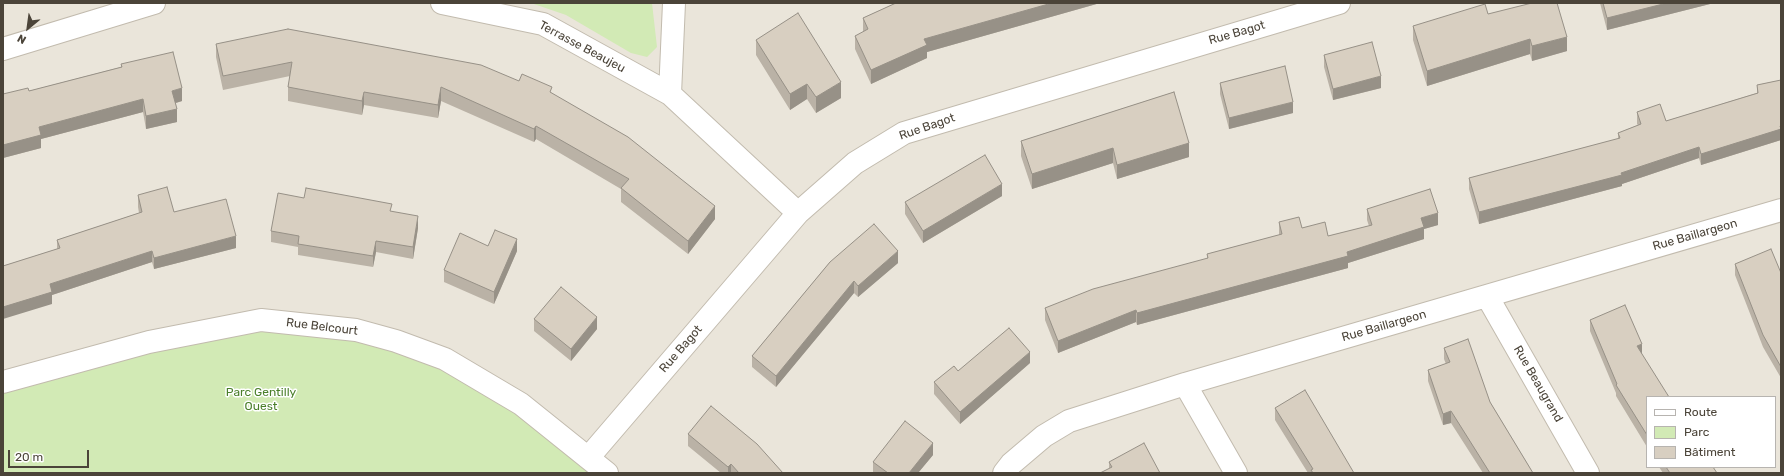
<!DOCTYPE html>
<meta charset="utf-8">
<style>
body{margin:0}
#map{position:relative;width:1784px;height:476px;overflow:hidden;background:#f6f3ec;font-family:Rubik,sans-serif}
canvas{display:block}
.frame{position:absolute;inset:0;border:4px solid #4b4439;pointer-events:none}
.legend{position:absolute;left:1646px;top:396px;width:130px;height:72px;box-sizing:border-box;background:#fff;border:1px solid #b7b4b0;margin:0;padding:5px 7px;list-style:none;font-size:12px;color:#4b4439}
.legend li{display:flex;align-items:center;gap:8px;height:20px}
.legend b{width:20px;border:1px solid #b7b4b0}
.north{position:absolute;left:8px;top:8px;width:40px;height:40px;-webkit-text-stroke:3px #fff;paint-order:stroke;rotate:209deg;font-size:11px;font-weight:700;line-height:16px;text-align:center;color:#4b4439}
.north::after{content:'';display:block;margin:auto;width:14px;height:18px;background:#4b4439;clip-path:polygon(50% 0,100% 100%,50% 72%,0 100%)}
.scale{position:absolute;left:8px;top:450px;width:81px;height:18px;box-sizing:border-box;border:2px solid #4b4439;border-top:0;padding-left:5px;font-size:12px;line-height:14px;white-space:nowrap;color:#4b4439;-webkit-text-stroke:3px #fff;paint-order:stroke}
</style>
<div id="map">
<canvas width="1784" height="476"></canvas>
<div class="frame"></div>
<ul class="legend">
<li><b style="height:5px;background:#fff"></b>Route</li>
<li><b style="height:11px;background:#d2eab5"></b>Parc</li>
<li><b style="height:11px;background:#d8cfc1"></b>Bâtiment</li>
</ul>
<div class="north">N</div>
<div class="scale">20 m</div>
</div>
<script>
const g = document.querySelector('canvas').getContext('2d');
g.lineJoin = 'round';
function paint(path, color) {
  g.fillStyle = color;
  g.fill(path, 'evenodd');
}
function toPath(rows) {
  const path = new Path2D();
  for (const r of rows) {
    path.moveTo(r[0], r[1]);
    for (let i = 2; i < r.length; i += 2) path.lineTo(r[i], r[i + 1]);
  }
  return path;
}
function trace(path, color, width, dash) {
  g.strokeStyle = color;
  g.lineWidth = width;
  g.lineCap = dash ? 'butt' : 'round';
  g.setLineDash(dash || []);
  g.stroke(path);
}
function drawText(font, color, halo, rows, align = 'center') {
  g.font = font + ' Rubik,sans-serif';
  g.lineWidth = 3;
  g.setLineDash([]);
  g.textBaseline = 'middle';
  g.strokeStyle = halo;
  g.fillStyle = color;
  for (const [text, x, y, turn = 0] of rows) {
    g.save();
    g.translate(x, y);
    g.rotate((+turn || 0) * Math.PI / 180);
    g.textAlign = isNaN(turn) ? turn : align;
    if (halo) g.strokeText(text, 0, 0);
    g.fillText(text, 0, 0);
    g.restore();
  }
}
const residential = toPath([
 [3,3,1781,3,1781,473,594,473,3,386],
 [1647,397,1775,397,1775,467,1647,467]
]);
const green = toPath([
 [531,3,652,3,657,47,647,57,631,53,566,15],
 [261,325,353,337,429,363,489,394,594,473,3,473,3,386]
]);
const minor = toPath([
 [442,3,543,24,670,94,798,213],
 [3,49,154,3],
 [670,94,674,3],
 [1487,296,1588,473],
 [3,382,149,342,261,320,356,330,396,341,445,359,521,404,607,473],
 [1185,384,1236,473],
 [588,458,798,213,855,163,904,133,1339,3],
 [1004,473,1011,464,1044,436,1069,421,1185,384,1781,210]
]);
const wall = toPath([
 [896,3,1100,3,927,52,927,58,871,84,855,49,855,36,863,32,863,18],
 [1600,3,1714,3,1607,30],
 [1488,14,1567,51,1532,61,1530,54,1427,86,1413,40,1413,26],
 [756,40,841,98,816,113,807,99,790,110,756,55],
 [216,44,519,81,552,93,715,219,688,254,621,202,621,189,536,139,534,142,441,101,438,118,364,105,362,115,288,101,288,87,290,76,223,90,216,57],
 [1324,55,1381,88,1333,100,1324,67],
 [121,64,182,101,176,103,177,122,146,129,143,112,41,139,41,148,3,158,3,94,29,91,121,67],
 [1781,80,1781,140,1701,165,1699,158,1622,184,1622,186,1479,224,1469,189,1469,178,1618,139,1618,133,1638,125,1637,124,1637,112,1666,121,1757,93,1757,85],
 [1220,83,1293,113,1229,129,1220,94],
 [1174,92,1189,157,1117,179,1113,163,1032,189,1021,156,1021,141],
 [138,195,174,212,236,248,154,269,152,262,52,295,52,304,3,266,57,249,57,240,139,213,138,207],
 [1002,196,923,243,905,214,905,202],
 [304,198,392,212,418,228,413,259,376,252,373,267,298,255,298,247,271,242,271,231],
 [1367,209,1438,225,1424,229,1424,239,1348,263,1348,268,1137,325,1136,322,1058,353,1045,320,1045,308,1207,259,1207,254,1279,235,1279,222,1302,228,1328,236,1369,226,1367,220],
 [488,246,517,251,494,304,444,282,444,270],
 [830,262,898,263,858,297,854,293,776,387,752,367,752,356],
 [1735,264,1781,273,1781,378,1763,347,1735,275],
 [534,319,597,329,571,361,534,331],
 [1590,320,1642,354,1647,397,1647,447,1616,396,1616,393,1590,331],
 [1444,348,1490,402,1533,473,1483,473,1451,423,1443,425,1428,381,1428,370,1446,364,1444,359],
 [1030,363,960,424,934,394,934,382],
 [1275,408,1354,473,1308,473,1275,420],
 [688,434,783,473,721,473,688,446],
 [933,455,918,473,873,473,873,462],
 [1109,462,1160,473,1109,468],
 [1659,467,1713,467,1717,473,1663,473]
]);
const shadedWall = toPath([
 [1052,3,1100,3,927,52,927,58,871,84,871,70,924,39],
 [1667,3,1714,3,1607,30,1607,18],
 [1567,37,1567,51,1532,61,1532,46],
 [1530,39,1530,54,1427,86,1427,71],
 [1381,76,1381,88,1333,100,1333,89],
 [841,82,841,98,816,113,816,97],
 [807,84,807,99,790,110,790,94],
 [441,87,441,101,438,118,438,105],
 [182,88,182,101,172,104,172,91],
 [364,92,364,105,362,115,362,101],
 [143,99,143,112,41,139,41,148,3,158,3,145,39,127],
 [1293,102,1293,113,1229,129,1229,118],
 [177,109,177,122,146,129,146,116],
 [1781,125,1781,140,1701,165,1701,154],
 [536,126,536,139,534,142,534,129],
 [1189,143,1189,157,1117,179,1117,165],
 [1699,147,1699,158,1622,184,1622,186,1479,224,1479,212,1621,173],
 [1113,148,1113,163,1032,189,1032,174],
 [1002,184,1002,196,923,243,923,231],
 [715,206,715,219,688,254,688,241],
 [1438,213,1438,225,1424,229,1424,239,1348,263,1348,268,1137,325,1137,313,1347,252,1421,218],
 [418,216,418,228,413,259,413,247],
 [236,236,236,248,154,269,154,258],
 [517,239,517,251,494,304,494,292],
 [376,241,376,252,373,267,373,256],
 [152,251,152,262,52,295,52,304,3,319,3,307,50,284],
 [898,251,898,263,858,297,858,286],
 [854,281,854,293,776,387,776,376],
 [1136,310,1136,322,1058,353,1058,341],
 [597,317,597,329,571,361,571,349],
 [1642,344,1642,356,1637,346],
 [1030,352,1030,363,960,424,960,412],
 [1451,411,1451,423,1443,425,1443,414],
 [933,443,933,455,918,473,909,473],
 [731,464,731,473,728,473,728,467]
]);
const building = toPath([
 [896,3,1052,3,924,39,927,45,871,70,855,36,868,29,863,18,896,3],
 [1532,3,1557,3,1567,37,1532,46,1530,39,1427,71,1413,26,1485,4,1488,14,1532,3],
 [1603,3,1667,3,1607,18,1603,3],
 [798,13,841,82,816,97,807,84,790,94,756,40,798,13],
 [288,29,481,65,519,81,522,74,552,87,550,92,628,137,715,206,688,241,621,188,629,179,536,126,534,129,441,87,438,105,364,92,362,101,288,87,292,62,223,76,216,44,288,29],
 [1372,42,1381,76,1333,89,1324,55,1372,42],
 [173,52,182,88,172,91,177,109,146,116,143,99,39,127,41,135,3,145,3,94,28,88,29,91,122,67,121,64,173,52],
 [1285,66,1293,102,1229,118,1220,83,1285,66],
 [1781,80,1781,125,1780,126,1781,129,1701,154,1699,147,1621,173,1622,175,1479,212,1469,178,1620,138,1618,133,1641,124,1637,112,1660,104,1666,121,1758,93,1757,85,1781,80],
 [1174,92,1189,143,1117,165,1113,148,1032,174,1021,141,1174,92],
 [985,155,1002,184,923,231,905,202,985,155],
 [167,187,174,212,226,199,236,236,154,258,152,251,50,284,52,292,3,307,3,265,3,266,60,248,57,240,142,212,138,195,167,187],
 [306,188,392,204,390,211,418,216,413,247,376,241,373,256,298,244,299,236,271,231,278,193,304,198,306,188],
 [1430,189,1438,213,1421,218,1424,227,1347,252,1348,256,1137,313,1136,310,1058,341,1045,308,1093,289,1208,258,1207,254,1282,234,1279,222,1299,217,1302,228,1325,222,1328,236,1372,225,1367,209,1430,189],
 [874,224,898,251,858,286,854,281,776,376,752,356,830,262,874,224],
 [495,230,517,239,494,292,444,270,460,233,488,246,495,230],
 [1771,249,1781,273,1781,367,1763,335,1735,264,1771,249],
 [561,287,597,317,571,349,534,319,561,287],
 [1625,305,1642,344,1637,346,1669,397,1647,397,1647,435,1616,385,1617,384,1590,320,1625,305],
 [1009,328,1030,352,960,412,934,382,954,366,958,371,1009,328],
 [1468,339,1490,402,1533,473,1490,473,1451,411,1443,414,1428,370,1450,362,1444,348,1468,339],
 [1305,390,1354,473,1313,473,1311,470,1313,469,1275,408,1305,390],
 [711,406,757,444,783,473,739,473,731,464,728,467,688,434,711,406],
 [905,421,933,443,909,473,888,473,873,462,905,421],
 [1144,443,1160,473,1100,473,1112,467,1109,462,1144,443],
 [1666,467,1713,467,1717,473,1670,473,1666,467]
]);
const streetNames = [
 ["Rue Bagot",1237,33,-16],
 ["Terrasse Beaujeu",582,47,28],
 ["Rue Bagot",927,127,-19],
 ["Rue Baillargeon",1695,235,-16],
 ["Rue Baillargeon",1384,326,-16],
 ["Rue Belcourt",322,327,7],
 ["Rue Bagot",681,349,-49],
 ["Rue Beaugrand",1538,384,60]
];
const parkNames = [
 ["Parc Gentilly",261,393],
 ["Ouest",261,407]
];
paint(residential, '#eae5da');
paint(green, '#d2eab5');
trace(minor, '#c2bbae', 24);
trace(minor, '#fff', 22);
paint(wall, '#bab2a6');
paint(shadedWall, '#979187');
paint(building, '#d8cfc1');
trace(building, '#979187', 1);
drawText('12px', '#4b4439', '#fff', streetNames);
drawText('12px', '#4a7f2a', '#fff', parkNames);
</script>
